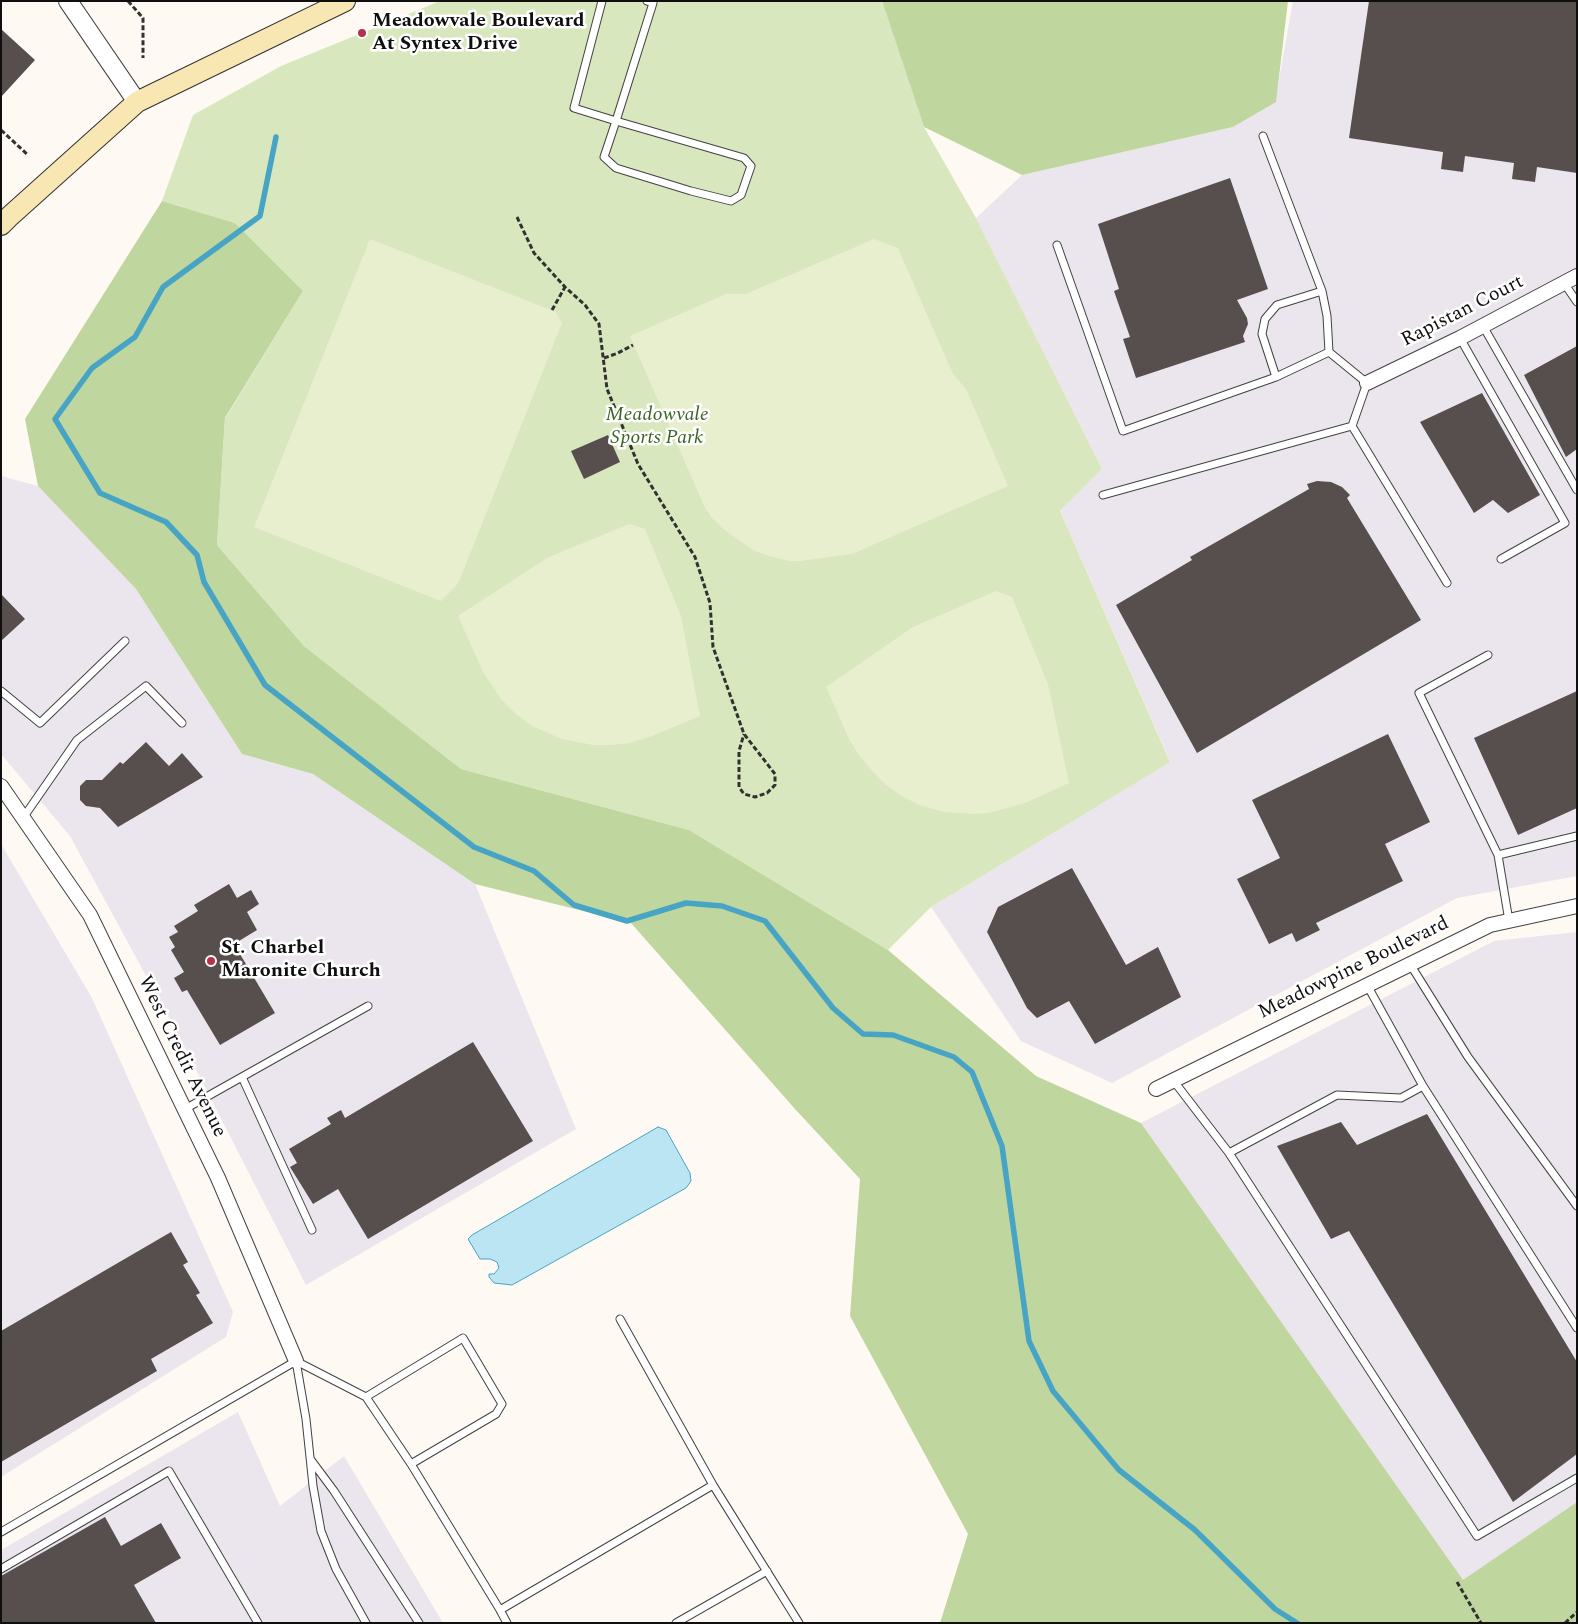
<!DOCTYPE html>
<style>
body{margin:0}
#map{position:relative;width:1578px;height:1624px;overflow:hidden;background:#fefaf3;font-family:Spectral,serif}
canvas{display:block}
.frame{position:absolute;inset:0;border:2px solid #0f0f0f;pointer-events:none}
</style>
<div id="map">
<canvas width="1578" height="1624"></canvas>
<div class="frame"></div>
</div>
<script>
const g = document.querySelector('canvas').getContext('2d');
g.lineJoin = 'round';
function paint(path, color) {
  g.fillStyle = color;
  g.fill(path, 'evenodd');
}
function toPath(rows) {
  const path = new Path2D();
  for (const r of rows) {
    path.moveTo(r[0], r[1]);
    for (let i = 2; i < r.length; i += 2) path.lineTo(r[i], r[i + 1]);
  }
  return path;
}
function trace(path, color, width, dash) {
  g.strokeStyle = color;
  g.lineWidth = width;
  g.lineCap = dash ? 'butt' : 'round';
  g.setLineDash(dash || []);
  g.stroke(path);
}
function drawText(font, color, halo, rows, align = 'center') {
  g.font = font + ' Spectral,serif';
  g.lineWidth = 5;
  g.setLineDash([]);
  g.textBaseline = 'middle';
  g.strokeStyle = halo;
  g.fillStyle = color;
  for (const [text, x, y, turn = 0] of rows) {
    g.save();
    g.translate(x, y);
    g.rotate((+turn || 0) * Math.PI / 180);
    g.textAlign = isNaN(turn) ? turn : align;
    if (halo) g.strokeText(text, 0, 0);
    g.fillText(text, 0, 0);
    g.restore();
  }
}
const industrial = toPath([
 [1293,1,1577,1,1577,876,1457,898,1112,1083,1021,1041,931,907,1170,761,1060,511,1102,469,976,218,1022,175,1233,127,1275,102],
 [1,476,38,486,136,589,242,754,313,774,475,884,576,1129,306,1285,182,1042,70,836,1,754],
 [1,844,92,998,233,1312,226,1337,1,1477],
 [1577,932,1577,1502,1463,1581,1141,1123,1494,941],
 [238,1412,280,1506,344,1456,443,1623,1,1623,1,1550]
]);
const green = toPath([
 [440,1,882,1,924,127,976,218,1102,469,1060,511,1170,762,931,907,888,950,689,830,461,769,304,646,217,545,225,419,303,291,235,223,162,201,193,115,281,66]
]);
const forest = toPath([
 [882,1,1288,1,1276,102,1233,127,1022,175,924,127],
 [162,201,235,223,303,291,225,418,217,545,304,646,461,769,689,830,888,950,1036,1076,1141,1123,1463,1580,1577,1502,1577,1623,940,1623,968,1534,850,1316,860,1179,795,1109,631,923,475,884,313,774,242,754,136,589,38,486,25,419]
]);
const pitch = toPath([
 [370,239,556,312,562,323,460,579,456,586,441,601,254,527],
 [874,239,898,248,953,374,966,389,1008,486,852,554,800,561,789,561,769,556,753,550,726,531,713,519,705,508,630,336,726,294,746,294],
 [629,524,645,529,681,616,700,716,652,736,629,743,613,745,593,745,562,739,532,726,516,714,501,699,483,672,458,616,547,558],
 [996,591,1012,597,1048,684,1069,783,1025,803,989,813,972,814,944,812,919,805,900,795,886,785,874,773,860,757,849,739,826,687,913,627]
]);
const water = toPath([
 [658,1127,666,1130,690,1173,691,1181,686,1188,512,1285,494,1283,489,1277,489,1274,494,1274,499,1268,497,1262,490,1259,480,1259,468,1239,472,1235,658,1127]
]);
const stream = toPath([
 [276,137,260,216,163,287,135,337,92,368,55,419,100,493,166,522,197,555,204,582,265,685,474,847,534,871,574,905,627,921,686,903,722,906,765,921,833,1008,863,1034,893,1035,954,1057,972,1072,1002,1146,1029,1341,1053,1391,1119,1470,1195,1530,1275,1609,1297,1623]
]);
const building = toPath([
 [1369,1,1577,1,1577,173,1537,167,1535,182,1512,179,1514,163,1465,156,1463,172,1441,169,1443,152,1349,138],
 [1,29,35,60,1,97],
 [1230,178,1268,289,1237,300,1247,318,1248,324,1243,336,1245,342,1136,378,1123,339,1130,337,1114,291,1119,289,1098,224],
 [1577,346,1577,449,1566,457,1524,375],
 [1482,393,1540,495,1508,513,1493,500,1474,513,1420,422],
 [608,435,620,462,584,479,571,451],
 [1317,481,1331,482,1342,487,1350,495,1347,498,1421,620,1197,753,1116,605,1192,560,1190,557,1309,489,1307,484],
 [1,594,25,619,1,641],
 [1577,691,1577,808,1518,835,1474,738],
 [1388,734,1430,822,1385,844,1403,881,1316,923,1320,930,1296,942,1292,933,1269,944,1237,879,1280,858,1252,800],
 [146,742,169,766,182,753,203,777,118,827,100,808,86,806,80,800,80,786,86,780,102,780,120,762,123,764],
 [1072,868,1126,965,1158,947,1181,997,1095,1044,1069,1001,1037,1018,1027,1008,987,932,998,907],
 [229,884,237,898,251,890,259,904,247,912,257,930,234,944,275,1013,220,1045,187,990,182,992,174,978,184,972,171,950,175,947,169,937,178,932,174,926,198,911,194,905],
 [473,1042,533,1141,368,1239,338,1189,313,1204,290,1167,297,1163,289,1149,331,1124,327,1118,341,1110,345,1118],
 [1427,1114,1577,1362,1577,1454,1513,1502,1349,1231,1331,1239,1277,1146,1341,1122,1357,1145],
 [171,1232,188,1262,183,1265,200,1293,196,1295,213,1323,151,1359,157,1371,1,1462,1,1331],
 [105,1517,121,1546,161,1523,181,1558,134,1585,156,1623,1,1623,1,1576]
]);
const path = toPath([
 [128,1,143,18,143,58],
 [1,130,28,155],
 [517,217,534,253,565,287,585,305,599,324,607,389,638,464,695,557,710,603,713,647,744,734,775,774,775,785,767,793,755,797,744,794,739,787,739,751,744,734],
 [552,310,565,287],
 [604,358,618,353,633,345],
 [1457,1582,1481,1623],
 [1565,1623,1577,1612]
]);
const service = toPath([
 [602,1,574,108,616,121,744,158,751,166,741,195,731,201,691,191,616,168,604,157,616,121,653,3,647,1],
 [1263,136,1322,291,1327,316,1329,352,1367,383,1352,426,1447,583],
 [1057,245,1123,431,1276,377,1329,352],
 [1564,283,1577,302],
 [1483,326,1577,490],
 [1460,338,1565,523,1501,559],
 [1276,377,1262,334,1265,319,1277,305,1322,291],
 [1103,495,1352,426],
 [1488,655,1419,693,1498,855,1509,921],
 [1,691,40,723,125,641],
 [23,818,77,740,146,686,182,723],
 [1498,855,1577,836],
 [1410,964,1468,1057,1577,1206],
 [242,1077,312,1230],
 [1173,1080,1229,1153,1477,1536,1577,1478],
 [1423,1086,1577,1328],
 [185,1109,368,1006],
 [1229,1153,1337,1095,1401,1098,1423,1086,1367,985],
 [296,1361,366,1397,463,1338,502,1404,496,1414,411,1464,366,1397],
 [296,1361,306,1419,313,1486,321,1531,336,1569,366,1623],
 [311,1460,334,1491,419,1623],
 [411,1464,500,1610,713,1485,620,1319],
 [713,1485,799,1623],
 [1,1532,296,1361],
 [1,1569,169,1471,258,1623],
 [500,1610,507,1623],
 [676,1623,767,1571]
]);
const minor = toPath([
 [1367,383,1460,338,1577,276],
 [1,786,90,915,218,1178,296,1361],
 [1156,1089,1490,925,1577,906]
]);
const tertiary = toPath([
 [68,1,137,102]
]);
const secondary = toPath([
 [1,225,10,216,137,102,345,1]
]);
const markers = [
 [362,33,5,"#b6314a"],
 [211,961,5,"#b6314a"]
];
const poiNames = [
 ["Meadowvale Boulevard",372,22],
 ["At Syntex Drive",372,45],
 ["St. Charbel",221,949],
 ["Maronite Church",221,972]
];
const streetNames = [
 ["Rapistan Court",1463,312,-27],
 ["Meadowpine Boulevard",1354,969,-26],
 ["West Credit Avenue",181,1057,64]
];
const parkNames = [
 ["Meadowvale",657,416],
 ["Sports Park",657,439]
];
paint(industrial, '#ebe5ed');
paint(green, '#d9e7be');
paint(forest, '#c0d69f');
paint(pitch, '#e8efcf');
paint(water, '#bbe5f2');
trace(water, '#47a4c4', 1);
trace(stream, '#47a4c4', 5.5);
paint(building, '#574f4d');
trace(service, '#424242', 9);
trace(minor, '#424242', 16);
trace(tertiary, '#424242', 20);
trace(secondary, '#313131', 22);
trace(path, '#313131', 3, [5, 2.5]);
trace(service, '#fff', 7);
trace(minor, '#fff', 14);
trace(tertiary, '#fff', 18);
trace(secondary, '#f9e7b3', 20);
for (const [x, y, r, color] of markers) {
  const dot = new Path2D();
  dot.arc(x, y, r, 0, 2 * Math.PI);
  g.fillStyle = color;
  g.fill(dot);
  trace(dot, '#fff', 2);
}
drawText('bold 20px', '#0f0f0f', '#fff', poiNames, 'left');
drawText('20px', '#0f0f0f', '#fff', streetNames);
drawText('italic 20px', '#3a6324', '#fff', parkNames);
</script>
